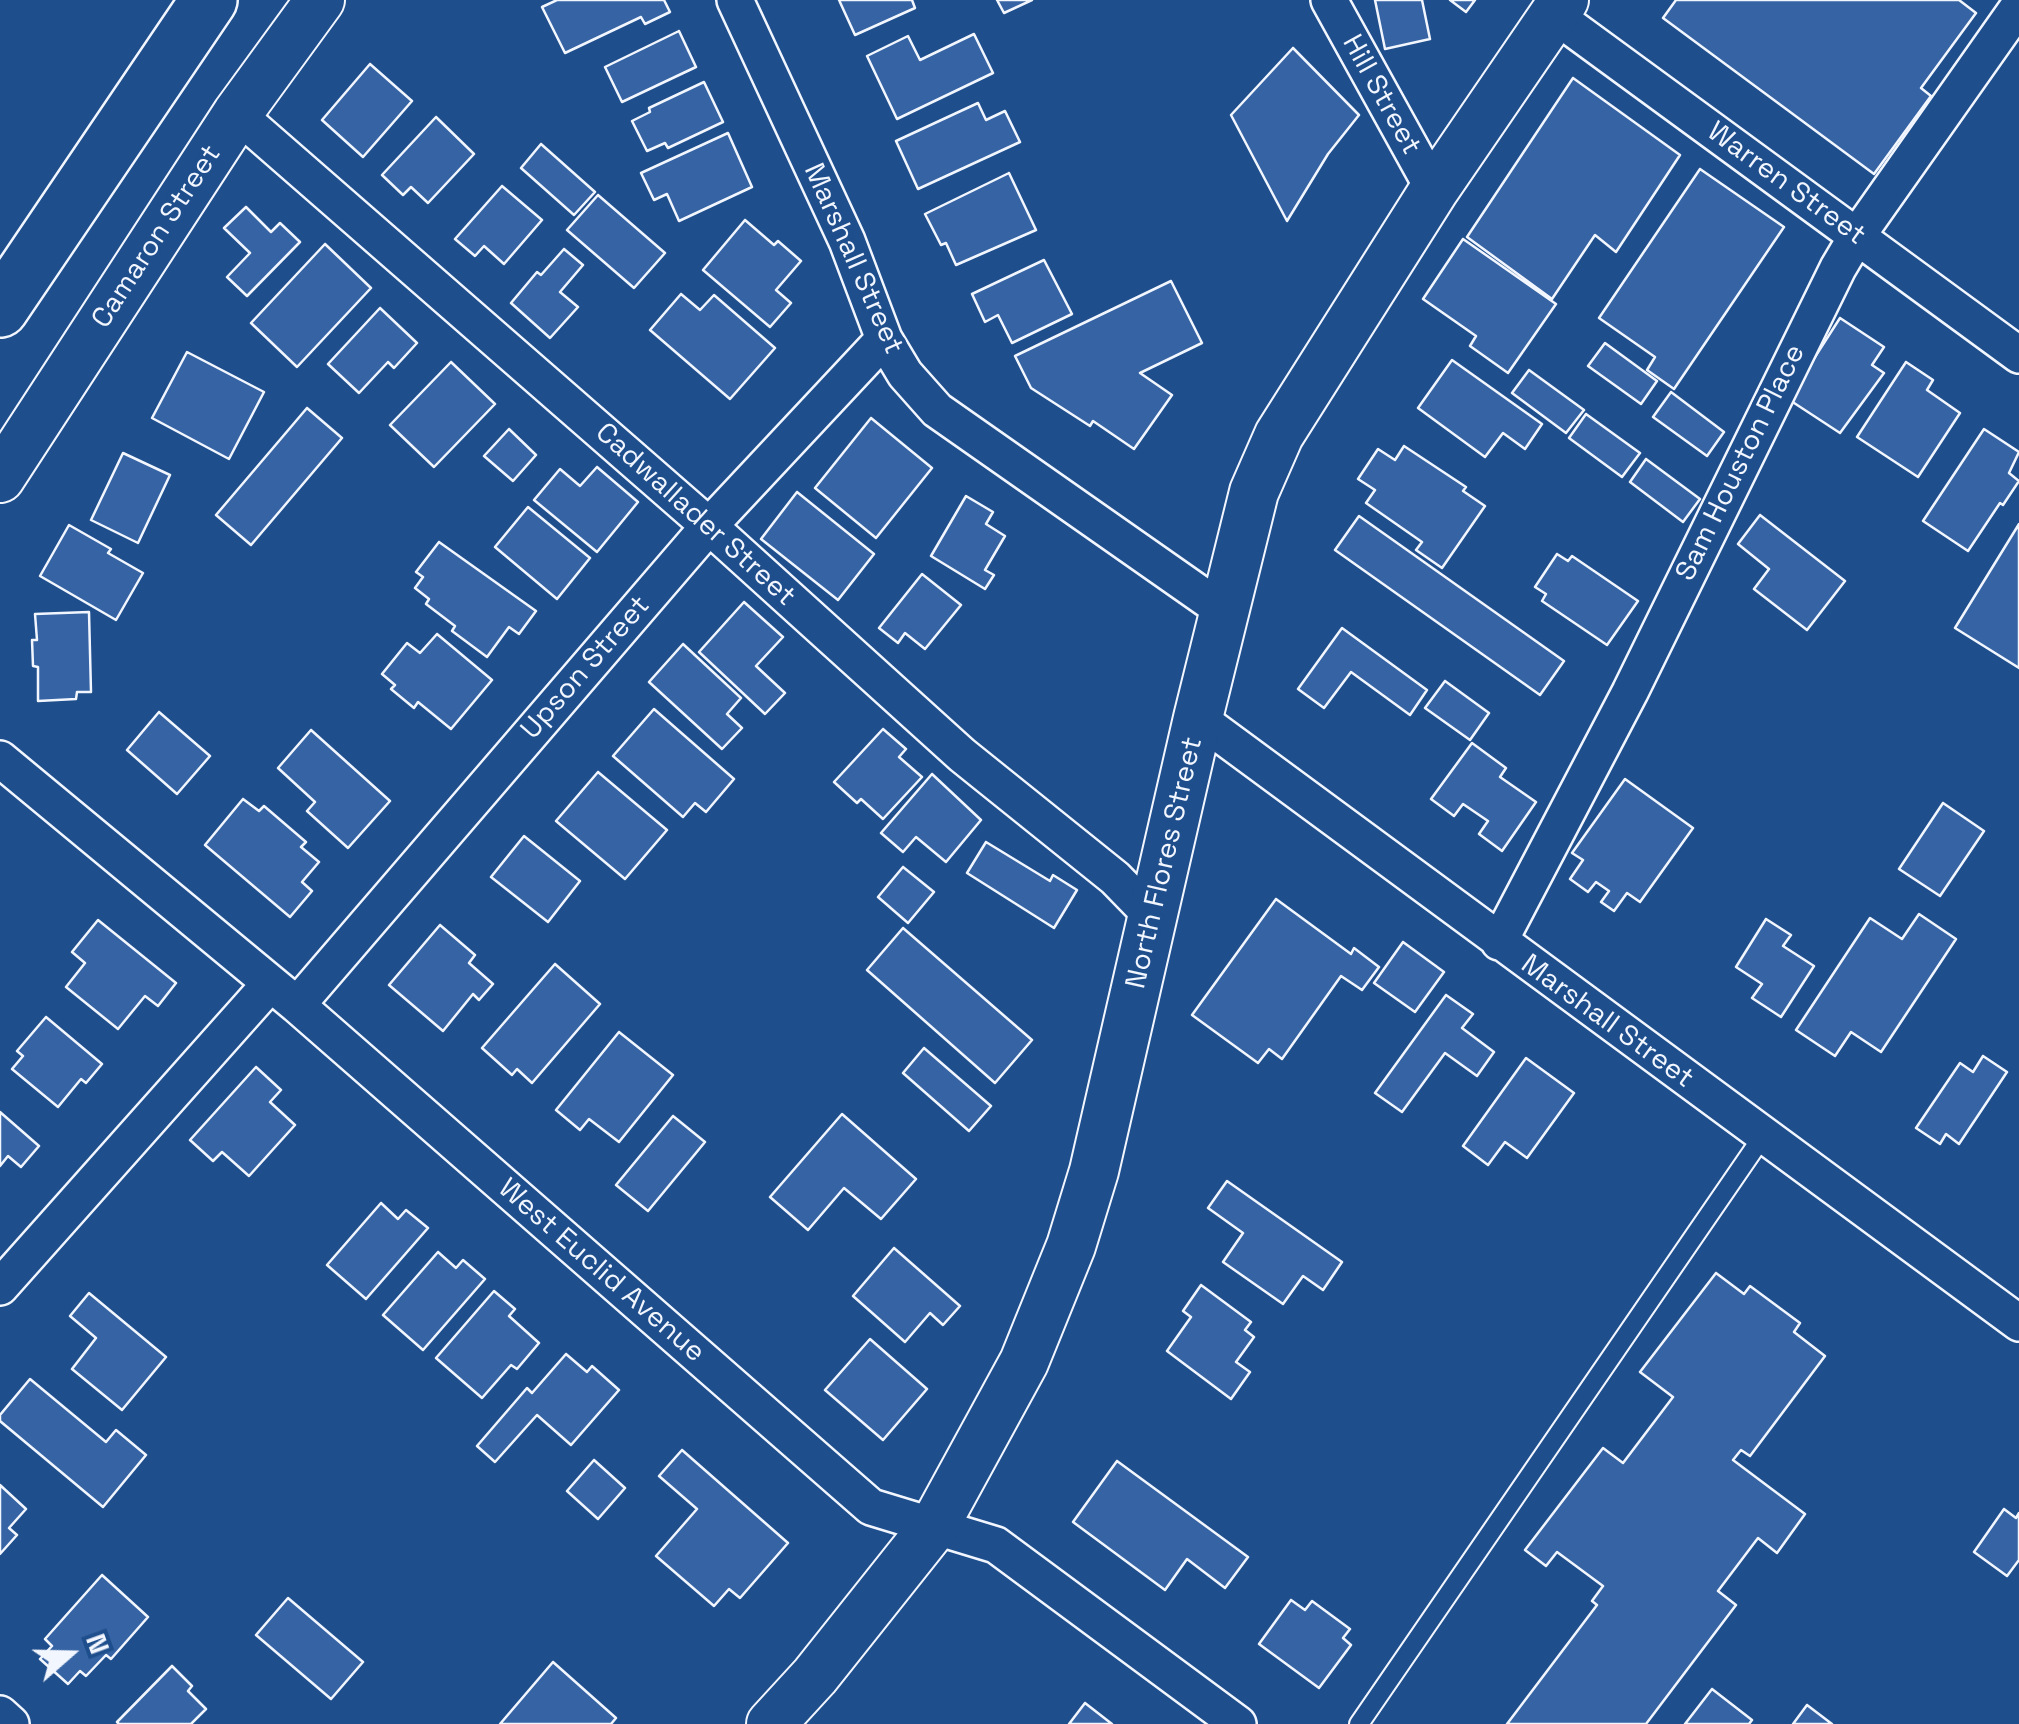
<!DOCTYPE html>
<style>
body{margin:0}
#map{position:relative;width:2019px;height:1724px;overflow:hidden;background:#1f4e8c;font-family:"Space Grotesk",sans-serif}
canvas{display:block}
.north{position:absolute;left:20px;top:1604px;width:100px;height:100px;-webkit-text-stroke:8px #1f4e8c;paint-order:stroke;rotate:70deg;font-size:28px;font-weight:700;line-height:40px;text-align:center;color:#f2f6ff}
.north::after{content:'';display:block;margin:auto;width:35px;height:45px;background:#f2f6ff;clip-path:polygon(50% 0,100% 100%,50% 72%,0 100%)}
</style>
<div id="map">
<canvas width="2019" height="1724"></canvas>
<div class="north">N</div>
</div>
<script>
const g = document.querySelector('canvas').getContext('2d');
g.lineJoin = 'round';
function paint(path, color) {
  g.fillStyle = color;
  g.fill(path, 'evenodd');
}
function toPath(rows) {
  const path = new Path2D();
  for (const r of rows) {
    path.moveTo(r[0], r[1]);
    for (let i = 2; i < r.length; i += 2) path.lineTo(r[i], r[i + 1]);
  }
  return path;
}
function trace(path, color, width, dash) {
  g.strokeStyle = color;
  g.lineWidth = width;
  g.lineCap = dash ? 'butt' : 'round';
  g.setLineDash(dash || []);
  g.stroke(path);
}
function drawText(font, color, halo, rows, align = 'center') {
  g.font = font + ' "Space Grotesk",sans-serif';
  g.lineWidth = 8;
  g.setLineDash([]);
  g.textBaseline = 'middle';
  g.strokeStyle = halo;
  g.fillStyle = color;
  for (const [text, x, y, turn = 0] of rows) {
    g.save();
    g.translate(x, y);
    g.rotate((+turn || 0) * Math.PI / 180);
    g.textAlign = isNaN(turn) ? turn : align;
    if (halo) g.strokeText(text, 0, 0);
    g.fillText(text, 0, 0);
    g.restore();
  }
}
const building = toPath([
 [557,0,664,0,670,12,645,24,641,17,565,53,542,7,557,0],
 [839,0,912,0,915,8,855,35,839,0],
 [997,0,1032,0,1004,13,997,0],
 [1375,0,1422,0,1430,39,1385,49,1375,0],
 [1450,0,1475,0,1466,12,1450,0],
 [1676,0,1959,0,1976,13,1921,88,1931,96,1874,174,1663,18,1676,0],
 [679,31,696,67,622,102,605,67,679,31],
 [974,34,993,73,897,119,867,56,908,36,920,60,974,34],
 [1293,48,1359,115,1328,154,1287,221,1231,115,1293,48],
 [370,64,412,101,363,157,322,120,370,64],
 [1573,78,1680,155,1616,252,1595,235,1552,299,1467,237,1573,78],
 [704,82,723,122,668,148,665,143,647,151,632,121,650,112,649,108,704,82],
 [978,103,986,120,1005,111,1020,142,918,189,896,141,978,103],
 [436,117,474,154,428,203,411,187,403,195,382,175,436,117],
 [728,133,752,187,679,221,667,194,654,200,641,173,728,133],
 [541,144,595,192,574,215,521,168,541,144],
 [1700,169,1784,227,1674,389,1647,370,1655,357,1599,318,1700,169],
 [1009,173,1036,230,956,265,946,243,941,245,925,214,1009,173],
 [502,186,542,220,504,264,484,246,475,256,455,239,502,186],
 [598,195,665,253,634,288,567,230,598,195],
 [246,207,271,232,280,223,300,242,247,296,227,277,250,253,224,228,246,207],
 [745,220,774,245,778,241,801,261,776,290,791,303,770,327,703,270,745,220],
 [1463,239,1556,304,1508,373,1470,346,1476,336,1423,299,1463,239],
 [325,244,371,288,297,367,251,323,325,244],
 [564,249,583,265,560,292,578,307,550,338,511,303,537,272,541,275,564,249],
 [1044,260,1072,314,1012,343,998,315,985,322,972,294,1044,260],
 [1171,281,1202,343,1140,373,1172,395,1134,449,1093,421,1090,426,1031,388,1015,356,1171,281],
 [681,294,700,310,714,295,775,348,730,399,650,330,681,294],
 [380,308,417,343,394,368,388,362,359,393,328,364,380,308],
 [1840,318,1884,347,1872,365,1884,373,1840,433,1788,399,1840,318],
 [1605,343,1657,381,1641,404,1588,366,1605,343],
 [187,352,264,392,229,459,152,418,187,352],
 [1452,360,1542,424,1525,449,1503,433,1485,457,1418,408,1452,360],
 [451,362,495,404,434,467,390,425,451,362],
 [1906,362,1933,380,1927,390,1960,413,1918,477,1857,437,1906,362],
 [1529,370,1584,410,1566,433,1512,393,1529,370],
 [1671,392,1724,432,1707,456,1653,417,1671,392],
 [307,408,342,438,251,545,216,515,307,408],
 [1586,414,1640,453,1622,477,1569,438,1586,414],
 [871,418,932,468,876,538,815,488,871,418],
 [509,429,536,455,513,481,484,456,509,429],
 [1984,429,2019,452,2009,473,2019,481,2003,505,2000,503,1968,551,1923,521,1984,429],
 [1404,446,1466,487,1463,491,1485,506,1442,568,1416,550,1422,542,1366,503,1375,490,1358,479,1378,449,1395,460,1404,446],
 [123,453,170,475,138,543,91,520,123,453],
 [1646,459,1700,499,1683,522,1630,482,1646,459],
 [597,467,638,502,597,552,534,500,560,469,580,486,597,467],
 [797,492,874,554,838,600,761,539,797,492],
 [966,496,993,512,986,524,1005,536,985,570,994,575,985,589,931,556,966,496],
 [528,507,590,558,557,599,495,547,528,507],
 [1760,515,1845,581,1807,630,1754,589,1769,569,1738,544,1760,515],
 [1359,516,1564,661,1540,695,1335,550,1359,516],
 [2019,524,2019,668,1955,628,2019,524],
 [69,525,111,549,108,553,143,573,116,620,40,576,69,525],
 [439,542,536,611,519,634,509,627,487,657,452,631,455,626,426,604,429,599,415,588,423,577,416,572,439,542],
 [1557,554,1568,561,1572,556,1638,601,1607,645,1542,601,1546,594,1535,587,1557,554],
 [922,574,961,605,925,649,905,633,898,643,879,628,922,574],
 [744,602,783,637,756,666,785,693,765,714,699,652,744,602],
 [89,612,91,692,77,692,76,699,38,701,38,667,33,666,32,640,37,640,35,614,89,612],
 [1342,628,1427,690,1410,715,1351,672,1324,708,1298,689,1342,628],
 [437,634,492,680,451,729,418,702,414,708,391,689,395,685,382,674,407,643,420,653,437,634],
 [683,644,741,698,727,714,742,728,722,749,649,682,683,644],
 [1445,681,1489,713,1470,740,1425,708,1445,681],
 [654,709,734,779,706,812,695,803,683,817,613,756,654,709],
 [159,712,210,756,177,794,127,750,159,712],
 [883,729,906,749,899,757,922,777,883,819,861,799,857,803,834,782,883,729],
 [311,730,390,801,348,848,307,811,315,802,278,768,311,730],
 [1472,743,1506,768,1500,777,1536,802,1502,851,1479,834,1488,821,1463,804,1454,816,1431,799,1472,743],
 [598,772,667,830,625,879,556,821,598,772],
 [932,774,981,820,946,862,916,837,903,852,881,833,932,774],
 [1625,779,1693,828,1640,902,1627,893,1614,911,1601,902,1609,891,1596,882,1588,892,1570,879,1583,860,1572,853,1625,779],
 [243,799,259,811,264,806,306,842,301,847,319,862,302,882,312,891,290,917,205,845,243,799],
 [1943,803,1984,831,1940,896,1899,869,1943,803],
 [524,836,580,881,548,922,491,877,524,836],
 [986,842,1050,881,1053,875,1077,890,1054,928,967,873,986,842],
 [903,867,934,892,908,923,878,897,903,867],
 [1276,899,1351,954,1354,948,1379,967,1362,990,1341,976,1282,1059,1269,1049,1258,1063,1192,1015,1276,899],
 [1919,914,1956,939,1881,1052,1851,1032,1835,1056,1796,1030,1870,918,1902,939,1919,914],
 [1766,919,1791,935,1783,946,1814,966,1781,1017,1752,998,1762,984,1736,967,1766,919],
 [98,920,176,983,158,1006,145,996,118,1029,66,987,85,963,72,952,98,920],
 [440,925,475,955,469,963,493,984,479,1000,473,994,443,1031,389,985,440,925],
 [903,928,1032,1040,995,1083,867,970,903,928],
 [1403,942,1444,972,1415,1012,1374,983,1403,942],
 [555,964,600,1004,532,1083,517,1069,512,1075,482,1048,555,964],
 [1446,995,1473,1014,1462,1028,1494,1052,1477,1076,1445,1053,1402,1112,1375,1093,1446,995],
 [46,1017,102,1064,86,1083,81,1079,58,1107,12,1069,23,1056,17,1051,46,1017],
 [619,1032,673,1075,619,1142,589,1119,580,1130,556,1110,619,1032],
 [924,1048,991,1106,969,1131,903,1073,924,1048],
 [1983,1056,2007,1072,1959,1144,1946,1134,1940,1144,1916,1128,1960,1063,1973,1072,1983,1056],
 [1526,1058,1574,1093,1527,1158,1505,1142,1488,1165,1463,1146,1526,1058],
 [256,1067,281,1090,270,1102,295,1125,249,1176,222,1152,213,1161,190,1140,256,1067],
 [0,1112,39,1146,21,1167,8,1156,0,1166,0,1112],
 [842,1114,916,1179,881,1219,844,1188,808,1230,770,1197,842,1114],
 [673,1116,705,1142,648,1211,616,1185,673,1116],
 [1227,1181,1342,1262,1323,1290,1303,1276,1283,1304,1223,1262,1243,1233,1208,1208,1227,1181],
 [381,1203,398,1219,406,1210,428,1228,366,1299,327,1265,381,1203],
 [894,1248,960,1306,943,1325,930,1313,905,1342,853,1296,894,1248],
 [438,1252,456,1268,463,1260,485,1279,423,1350,383,1315,438,1252],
 [1716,1273,1744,1294,1750,1286,1800,1323,1794,1332,1825,1356,1750,1456,1741,1450,1733,1460,1805,1514,1777,1553,1758,1538,1718,1591,1736,1605,1646,1724,1507,1724,1597,1605,1592,1601,1603,1586,1557,1552,1546,1566,1525,1550,1603,1448,1623,1463,1673,1397,1640,1372,1716,1273],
 [1201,1285,1251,1322,1245,1330,1254,1337,1236,1362,1250,1372,1231,1399,1167,1351,1191,1317,1183,1311,1201,1285],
 [494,1291,515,1309,509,1316,539,1343,517,1369,511,1365,482,1398,436,1358,494,1291],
 [89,1293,166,1357,122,1410,72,1369,96,1338,70,1316,89,1293],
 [870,1339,927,1389,883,1440,825,1390,870,1339],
 [566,1354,587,1372,592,1366,619,1390,571,1445,537,1415,495,1462,477,1446,527,1388,532,1393,566,1354],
 [30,1379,106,1442,116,1430,146,1455,103,1507,0,1421,0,1415,30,1379],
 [682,1450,788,1543,740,1598,729,1589,714,1606,656,1556,697,1509,659,1476,682,1450],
 [594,1460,625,1488,598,1519,567,1491,594,1460],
 [1117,1461,1248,1557,1225,1588,1187,1559,1165,1590,1073,1522,1117,1461],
 [0,1485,26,1509,9,1528,17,1535,0,1554,0,1485],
 [2004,1509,2016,1518,2019,1513,2019,1560,2007,1576,1974,1552,2004,1509],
 [102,1575,148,1617,111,1659,106,1655,86,1676,80,1671,68,1684,40,1659,52,1646,45,1639,102,1575],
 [288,1598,363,1662,331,1699,256,1635,288,1598],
 [1291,1600,1305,1610,1312,1601,1350,1629,1343,1638,1351,1645,1319,1688,1259,1644,1291,1600],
 [553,1662,616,1718,611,1724,500,1724,553,1662],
 [172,1666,192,1686,188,1691,206,1709,191,1724,119,1724,117,1722,172,1666],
 [1712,1689,1752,1720,1749,1724,1685,1724,1712,1689],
 [1085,1703,1112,1724,1069,1724,1085,1703],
 [1807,1705,1832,1724,1793,1724,1807,1705]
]);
const lane = toPath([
 [1359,1724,1763,1136]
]);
const street = toPath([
 [735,0,847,241,884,339,905,374,937,410,1224,611],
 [1329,0,1434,190],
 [1553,14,2019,355],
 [237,114,709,526,962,755,1115,878,1152,916],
 [1198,718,2019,1323],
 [0,759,297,1005,871,1507,996,1545,1238,1724],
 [1499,942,1630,692,1838,268,1857,236,2019,6],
 [297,1005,709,526,884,339],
 [0,1287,269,985],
 [0,1714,11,1724]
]);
const secondary = toPath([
 [0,478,237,114,320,0],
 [771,1724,815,1676,935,1525,1024,1362,1071,1246,1094,1171,1198,718,1254,492,1279,435,1434,190,1564,0]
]);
const highway = toPath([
 [0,309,209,0]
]);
const streetNames = [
 ["Hill Street",1381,95,61],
 ["Warren Street",1786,184,36],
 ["Camaron Street",157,237,-57],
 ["Marshall Street",853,259,66],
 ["Sam Houston Place",1741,463,-64],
 ["Cadwallader Street",695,515,42],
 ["Upson Street",586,668,-49],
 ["North Flores Street",1165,863,-77],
 ["Marshall Street",1607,1022,36],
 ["West Euclid Avenue",601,1271,41]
];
paint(building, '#3563a3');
trace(building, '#f2f6ff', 2.5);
trace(lane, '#f2f6ff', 22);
trace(street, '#f2f6ff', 40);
trace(secondary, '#f2f6ff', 52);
trace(highway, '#f2f6ff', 60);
trace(lane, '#1f4e8c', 18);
trace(street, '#1f4e8c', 35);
trace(secondary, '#1f4e8c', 48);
trace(highway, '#1f4e8c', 55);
drawText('28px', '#f2f6ff', '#1f4e8c', streetNames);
</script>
